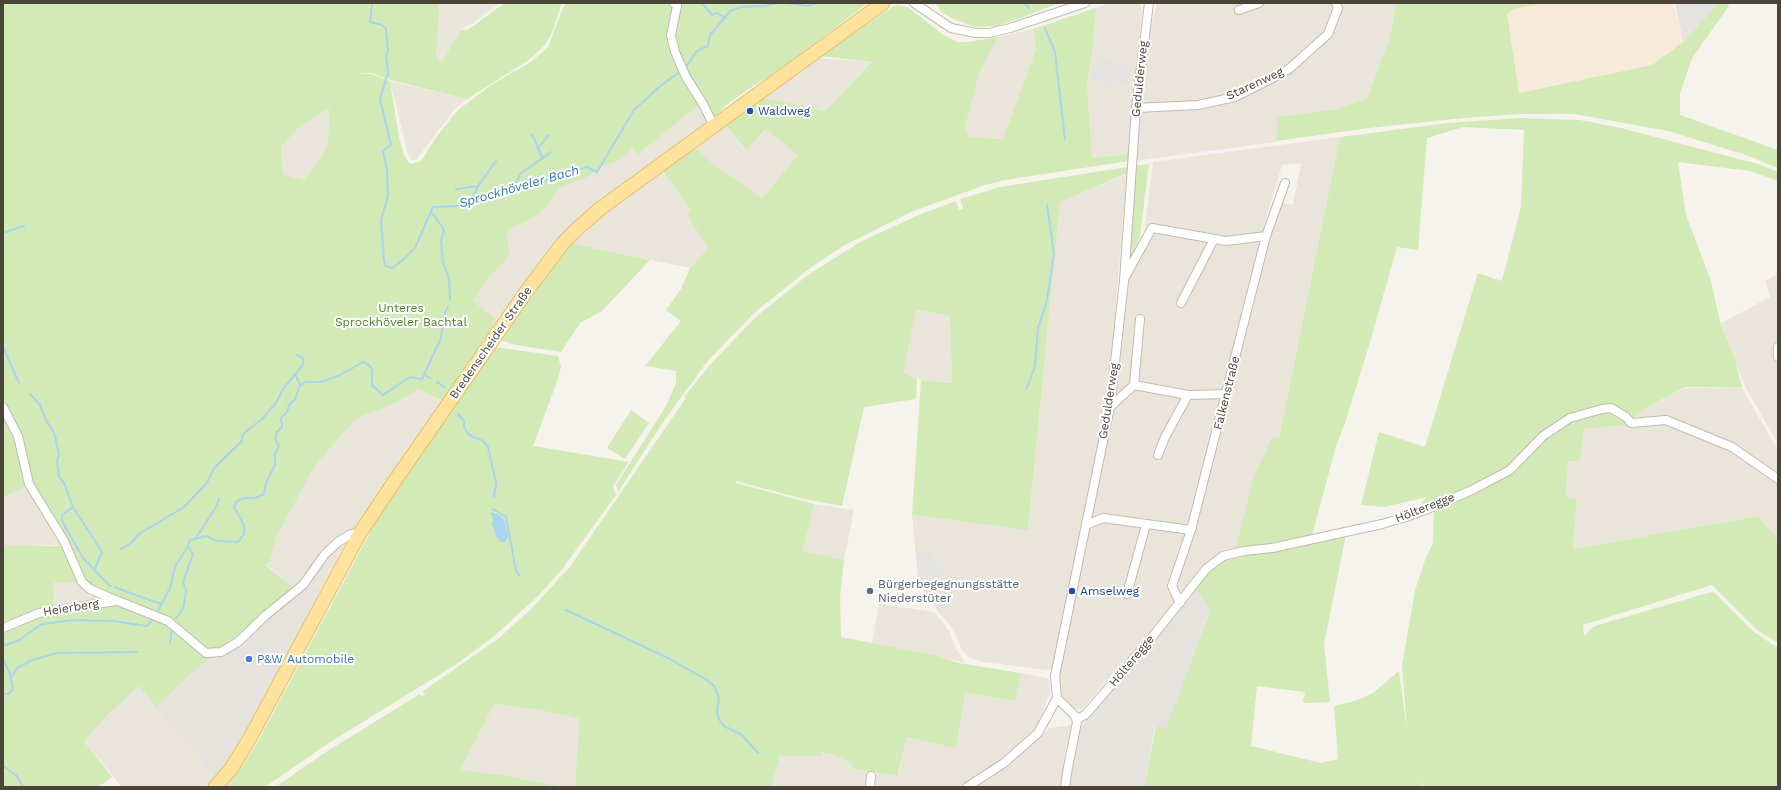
<!DOCTYPE html>
<meta charset="utf-8">
<style>
body{margin:0}
#map{position:relative;width:1781px;height:790px;overflow:hidden;background:#f6f3ec;font-family:"Work Sans",sans-serif}
canvas{display:block}
.frame{position:absolute;inset:0;border:4px solid #4b4439;pointer-events:none}
</style>
<div id="map">
<canvas width="1781" height="790"></canvas>
<div class="frame"></div>
</div>
<script>
const g = document.querySelector('canvas').getContext('2d');
g.lineJoin = 'round';
function paint(path, color) {
  g.fillStyle = color;
  g.fill(path, 'evenodd');
}
function toPath(rows) {
  const path = new Path2D();
  for (const r of rows) {
    path.moveTo(r[0], r[1]);
    for (let i = 2; i < r.length; i += 2) path.lineTo(r[i], r[i + 1]);
  }
  return path;
}
function trace(path, color, width, dash) {
  g.strokeStyle = color;
  g.lineWidth = width;
  g.lineCap = dash ? 'butt' : 'round';
  g.setLineDash(dash || []);
  g.stroke(path);
}
function drawText(font, color, halo, rows, align = 'center') {
  g.font = font + ' "Work Sans",sans-serif';
  g.lineWidth = 4;
  g.setLineDash([]);
  g.textBaseline = 'middle';
  g.strokeStyle = halo;
  g.fillStyle = color;
  for (const [text, x, y, turn = 0] of rows) {
    g.save();
    g.translate(x, y);
    g.rotate((+turn || 0) * Math.PI / 180);
    g.textAlign = isNaN(turn) ? turn : align;
    if (halo) g.strokeText(text, 0, 0);
    g.fillText(text, 0, 0);
    g.restore();
  }
}
const residential = toPath([
 [438,3,500,3,472,24,465,26,442,62,436,56,439,13],
 [1110,3,1140,3,1142,8,1130,154,1092,158,1087,83,1093,47,1096,8],
 [1157,3,1396,3,1390,37,1367,98,1338,109,1277,117,1276,142,1134,161,1151,27],
 [1033,29,1036,49,1003,139,970,137,965,127,980,71,986,56,998,37],
 [818,58,872,62,825,111,764,98],
 [390,81,467,99,455,109,416,160,411,160,408,155],
 [700,103,710,123,626,183,496,327,463,299,500,233,562,185,630,150,660,132],
 [329,109,328,144,320,159,304,180,283,174,281,147,300,126],
 [726,126,745,150,767,129,798,155,762,198,716,166,696,148],
 [1340,137,1279,438,1235,551,1185,591,1179,591,1176,584,1196,523,1212,463,1269,236,1283,203,1293,205,1301,163,1282,165,1262,232,1227,238,1145,226,1153,162],
 [662,170,691,211,687,215,708,248,690,268,570,243,586,227],
 [1127,174,1108,395,1053,668,1047,670,983,662,970,658,962,650,952,628,942,616,948,595,944,572,933,555,915,546,912,515,1028,530,1060,201],
 [1156,232,1208,241,1208,246,1178,306,1182,306,1215,243,1259,240,1260,243,1225,391,1188,393,1135,384,1144,318,1138,317,1132,384,1113,401,1126,282,1152,234],
 [1778,273,1778,444,1745,386,1721,323,1770,297,1765,281],
 [916,310,950,316,952,383,921,380,902,373],
 [1134,387,1185,396,1167,438,1189,396,1225,396,1190,528,1146,524,1089,522,1113,408],
 [1741,387,1778,450,1778,541,1758,516,1573,549,1577,500,1566,498,1568,461,1580,461,1584,429,1625,425,1646,408,1685,388],
 [416,388,443,401,353,530,321,589,309,583,295,589,259,559,295,488,349,420,384,407],
 [28,485,64,545,3,545,3,498],
 [814,504,854,510,844,560,803,552],
 [1104,520,1189,532,1169,586,1175,603,1081,710,1073,708,1063,698,1059,689,1059,677,1083,548,1089,526],
 [54,582,81,583,122,605,99,605,53,610],
 [879,604,934,612,949,631,957,651,966,663,872,643],
 [1021,673,1047,678,1049,680,1050,693,1038,724,1018,748,963,787,875,787,876,772,898,775,907,737,956,747,965,693,1015,701],
 [133,681,150,698,216,778,206,787,122,787,68,721],
 [493,704,540,710,579,719,575,787,565,787,508,776,460,770],
 [1071,725,1065,753,1061,787,974,787,1022,752,1050,728],
 [821,752,833,754,853,765,853,768,869,771,868,787,771,787,780,756,821,756]
]);
const commercial = toPath([
 [1546,3,1673,3,1683,42,1652,65,1519,93,1507,14,1513,8]
]);
const industrial = toPath([
 [309,583,321,589,247,735,216,778,156,707,193,672,220,651,246,633],
 [1196,588,1210,610,1166,730,1155,726,1144,787,1068,787,1078,734,1086,719]
]);
const green = toPath([
 [3,3,438,3,439,13,436,56,442,62,461,30,467,30,479,22,504,3,562,3,551,35,544,46,529,60,467,99,390,80,371,73,356,74,371,74,390,81,399,137,404,155,410,164,421,161,437,136,458,110,491,85,531,62,548,47,565,3,671,3,676,7,670,37,679,6,677,3,868,3,772,75,753,86,724,107,714,119,703,101,638,154,632,148,616,162,600,166,587,177,559,188,540,214,509,229,507,233,509,253,504,262,490,275,473,301,495,319,492,323,496,327,443,401,418,389,393,404,356,418,315,465,276,537,270,560,265,565,295,589,245,632,231,640,230,644,193,672,156,707,150,698,138,686,105,717,84,741,112,777,98,787,3,787,3,629,40,614,70,609,122,605,91,591,81,583,54,582,53,610,38,613,3,627,3,545,64,546,79,577,73,558,27,476,21,440,3,406],
 [329,109,328,144,320,159,304,180,283,174,281,147,300,126],
 [935,3,1060,3,998,26,975,27,951,18,943,13],
 [1396,3,1547,3,1513,9,1507,14,1519,93,1652,65,1683,42,1718,3,1728,3,1729,6,1692,58,1680,94,1680,115,1778,150,1778,168,1746,155,1668,131,1574,114,1519,114,1464,118,1369,128,1276,141,1277,117,1338,109,1367,98,1390,37],
 [898,5,908,7,942,34,957,42,968,42,998,37,980,71,965,127,970,137,1003,139,1036,49,1033,29,1096,8,1093,47,1087,83,1092,158,1130,154,1129,161,1005,180,982,186,911,212,843,246,810,268,754,313,707,362,663,422,618,492,616,485,666,406,676,383,676,371,645,366,681,321,666,310,681,289,690,268,708,248,687,215,691,211,662,170,696,148,716,166,762,198,798,155,766,129,746,150,726,126,764,98,825,111,872,62,820,56,892,7],
 [1519,118,1580,120,1621,128,1758,164,1778,172,1778,181,1750,171,1678,162,1686,215,1711,281,1720,322,1735,359,1742,387,1685,387,1646,408,1625,425,1584,429,1580,461,1568,461,1566,497,1577,499,1573,549,1758,516,1778,540,1778,643,1757,630,1712,585,1583,625,1584,636,1593,627,1598,625,1711,592,1715,593,1754,632,1778,648,1778,787,1424,787,1420,779,1423,787,1144,787,1156,726,1166,729,1210,611,1196,588,1209,571,1227,558,1346,535,1324,644,1330,702,1307,703,1303,702,1305,692,1257,686,1251,746,1321,763,1338,759,1334,706,1358,700,1373,693,1399,671,1407,730,1402,665,1415,590,1425,560,1433,542,1434,508,1416,511,1426,497,1385,507,1361,505,1379,432,1425,447,1478,273,1502,281,1521,207,1524,130,1463,127,1427,138,1418,250,1397,247,1370,342,1346,420,1336,446,1312,536,1273,546,1235,551,1255,474,1272,438,1279,438,1340,137,1448,123],
 [1149,164,1140,236,1126,269,1134,166],
 [1127,167,1127,173,1060,202,1028,530,912,515,921,380,952,383,950,316,916,310,903,373,917,379,916,399,864,407,842,506,804,499,736,481,736,483,814,504,803,551,844,560,840,597,841,637,938,656,959,663,1021,673,1015,701,965,693,956,748,907,737,897,776,852,768,853,765,833,754,821,752,821,756,780,756,771,787,575,787,579,719,540,710,494,704,460,770,508,776,564,787,275,787,329,750,420,694,421,696,425,695,423,691,498,639,530,610,569,568,686,398,684,397,709,366,757,316,808,275,860,242,916,216,956,201,959,210,963,208,960,199,1000,187],
 [570,243,650,260,602,311,580,323,561,352,516,345,500,340,527,300],
 [495,347,558,356,561,367,558,379,533,446,629,462,613,486,616,495,560,572,536,598,493,637,458,663,329,743,265,787,225,787,241,768,257,743,375,523],
 [3,409,19,442,28,485,3,498],
 [631,410,649,423,625,459,607,448]
]);
const parking = toPath([
 [1675,3,1718,3,1683,42],
 [1099,57,1132,69,1126,85,1111,80,1109,85,1091,79],
 [915,546,933,555,944,572,948,595,942,616,924,592,918,576]
]);
const water = toPath([
 [490,512,497,514,504,520,508,536,505,542,501,542,496,536,492,524,494,521]
]);
const stream = toPath([
 [372,3,370,22,382,25,386,29,388,51,386,56,388,73,380,99,391,145,383,151,387,170,388,196,381,220,384,261,386,266,392,268,403,260,415,248,433,207,459,206,479,201,587,167,597,172,634,110,659,87,678,73],
 [702,3,712,15,717,13,726,18],
 [787,3,808,6,818,3],
 [1024,3,1029,8],
 [1045,28,1055,52,1065,139],
 [685,68,697,51,708,46,710,35,730,11,741,7,764,6,778,3],
 [532,134,543,159],
 [537,149,549,135],
 [456,189,478,186],
 [514,189,520,174,551,152],
 [470,203,478,186,496,161],
 [431,211,444,230,441,241,443,263,449,279,450,299],
 [3,233,24,226],
 [3,347,19,383],
 [425,375,430,378],
 [296,376,300,385],
 [437,382,444,387],
 [1027,388,1035,366,1038,328,1047,300,1054,254,1047,205],
 [30,394,40,405,47,422,53,431,56,440,59,455,57,461,59,476,65,485,73,507,62,515,62,521,83,558,110,586],
 [458,414,464,421,464,427,469,435,483,441,488,447,496,483,494,497],
 [73,507,102,552,94,571],
 [493,509,506,517,516,571,519,575],
 [196,538,217,505,219,498],
 [121,549,131,543,139,534,184,507,206,484,215,467,242,441,243,434,262,419,276,403,283,389,303,365,303,358,297,355],
 [114,587,161,604],
 [566,610,668,658,707,680,714,686,719,698,717,712,719,719,724,726,742,735,758,753],
 [158,611,170,588,175,567,188,546,190,540,207,536,216,541,238,542,244,534,244,525,234,507,237,501,244,498,255,498,264,494,266,483,275,465,275,454,279,446,275,438,277,432,282,427,281,418,287,412,289,405,295,399,300,386,305,382,321,382,340,375,363,362,369,365,372,370,372,385,383,395,410,377,422,379,441,338,444,316,448,306],
 [176,618,183,609,186,591,183,582,193,554,188,546],
 [170,643,172,628],
 [3,646,19,640,42,624,74,620,113,621,147,626,154,618],
 [3,658,10,674,13,690,8,694,3,694],
 [11,678,17,668,30,661,57,653,137,652],
 [3,766,17,776,23,787]
]);
const minor = toPath([
 [674,3,677,6,671,35,675,52,686,77,703,104,714,126],
 [914,3,951,28,976,33,989,33,1010,28,1085,3],
 [1239,10,1259,3],
 [1136,108,1198,105,1235,97,1269,80,1289,69,1328,34,1338,8,1336,3],
 [1125,277,1152,228,1226,241,1266,236],
 [1181,303,1214,239],
 [1778,347,1778,357],
 [1134,385,1140,319],
 [3,407,18,436,29,484,64,541,82,582,90,589,108,597,168,621,206,653,221,652,238,642,266,615,303,585,325,554,338,542,351,534,360,533],
 [1110,407,1134,385,1188,395,1227,394],
 [1158,455,1165,437,1188,395],
 [1086,525,1103,518,1191,530],
 [1127,594,1146,525],
 [1180,603,1172,586,1191,530,1266,236,1285,183],
 [3,628,39,613,116,601],
 [1077,719,1085,715,1093,706,1153,636,1206,569,1223,556,1244,551,1272,548,1382,524,1406,517,1430,508,1472,490,1510,470,1543,436,1570,418,1602,409,1611,408,1626,417,1631,423,1666,420,1732,447,1778,479],
 [870,787,871,776],
 [967,787,1004,763,1038,733,1057,698],
 [1065,787,1068,767,1077,722,1075,716,1057,698,1055,676,1110,407,1124,281,1136,108,1149,3]
]);
const primary = toPath([
 [215,787,231,769,250,738,360,533,394,482,526,292,563,243,578,228,601,208,883,3]
]);
const markers = [
 [750,111,4,"#1a4fb4"],
 [870,591,4,"#5c6f8a"],
 [1072,591,4,"#1a4fb4"],
 [249,659,4,"#3f7fe0"]
];
const streetNames = [
 ["Gedulderweg",1140,79,-84],
 ["Starenweg",1255,84,-25],
 ["Bredenscheider Straße",491,343,-55],
 ["Falkenstraße",1227,393,-76],
 ["Gedulderweg",1109,401,-81],
 ["Hölteregge",1425,508,-21],
 ["Heierberg",71,608,-9],
 ["Hölteregge",1132,661,-50]
];
const transitNames = [
 ["Waldweg",758,111],
 ["Amselweg",1080,591]
];
const parkNames = [
 ["Unteres",401,308],
 ["Sprockhöveler Bachtal",401,322]
];
const serviceNames = [
 ["Bürgerbegegnungsstätte",878,584],
 ["Niederstüter",878,598]
];
const shopNames = [
 ["P&W Automobile",257,659]
];
const waterNames = [
 ["Sprockhöveler Bach",519,187,-16]
];
paint(residential, '#eae5da');
paint(commercial, '#f7ead8');
paint(industrial, '#e6e2dd');
paint(green, '#d2eab5');
paint(parking, '#e5e3e0');
paint(water, '#a9d4f2');
trace(stream, '#a9d4f2', 2);
trace(minor, '#c2bbae', 10);
trace(primary, '#e6c16a', 15);
trace(minor, '#fff', 8);
trace(primary, '#ffe39c', 13);
for (const [x, y, r, color] of markers) {
  const dot = new Path2D();
  dot.arc(x, y, r, 0, 2 * Math.PI);
  g.fillStyle = color;
  g.fill(dot);
  trace(dot, '#fff', 1.5);
}
drawText('12px', '#4b4439', '#fff', streetNames);
drawText('12px', '#164399', '#fff', transitNames, 'left');
drawText('12px', '#4a7f2a', '#fff', parkNames);
drawText('12px', '#4e5e75', '#fff', serviceNames, 'left');
drawText('12px', '#366cbe', '#fff', shopNames, 'left');
drawText('italic 13px', '#2e7ab2', '#fff', waterNames);
</script>
